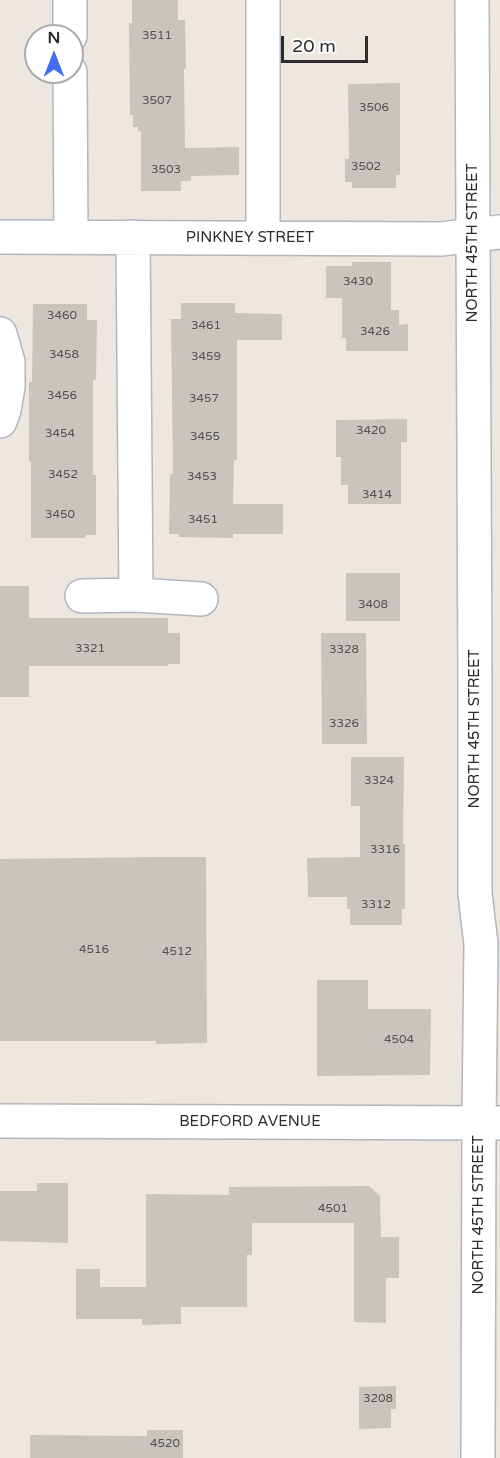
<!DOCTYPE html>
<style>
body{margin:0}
#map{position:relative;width:500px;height:1458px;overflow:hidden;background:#ede7df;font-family:"Varela Round",sans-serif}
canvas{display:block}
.north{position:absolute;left:24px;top:24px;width:60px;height:60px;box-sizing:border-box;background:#fff;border:2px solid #ababab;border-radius:50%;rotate:0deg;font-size:16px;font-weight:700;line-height:24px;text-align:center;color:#2c2c2c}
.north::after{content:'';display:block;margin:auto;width:21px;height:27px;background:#446df6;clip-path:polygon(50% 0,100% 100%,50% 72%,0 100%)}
.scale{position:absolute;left:281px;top:36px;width:87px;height:27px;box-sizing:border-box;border:3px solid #2c2c2c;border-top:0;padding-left:8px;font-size:18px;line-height:21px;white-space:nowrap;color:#2c2c2c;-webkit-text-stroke:4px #fff;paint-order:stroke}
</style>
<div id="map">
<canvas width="500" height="1458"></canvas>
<div class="north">N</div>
<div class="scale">20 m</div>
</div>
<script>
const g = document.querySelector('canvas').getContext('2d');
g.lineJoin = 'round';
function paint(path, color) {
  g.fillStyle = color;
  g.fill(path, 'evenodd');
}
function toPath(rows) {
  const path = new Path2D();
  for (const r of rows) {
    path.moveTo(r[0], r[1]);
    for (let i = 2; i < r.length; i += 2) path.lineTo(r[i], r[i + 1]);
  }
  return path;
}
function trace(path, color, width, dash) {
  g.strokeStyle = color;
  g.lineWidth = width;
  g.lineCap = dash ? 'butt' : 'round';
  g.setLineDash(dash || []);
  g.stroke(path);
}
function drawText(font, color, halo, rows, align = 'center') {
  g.font = font + ' "Varela Round",sans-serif';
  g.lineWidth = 5;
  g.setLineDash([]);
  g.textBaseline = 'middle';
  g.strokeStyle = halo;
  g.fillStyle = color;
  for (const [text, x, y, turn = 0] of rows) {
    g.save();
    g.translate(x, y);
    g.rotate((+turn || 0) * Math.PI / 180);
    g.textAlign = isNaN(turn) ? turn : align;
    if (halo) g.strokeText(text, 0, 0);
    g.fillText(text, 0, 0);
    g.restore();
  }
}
const building = toPath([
 [132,0,178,0,178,20,185,20,186,69,184,69,185,148,239,147,239,175,191,176,191,181,181,181,181,191,141,191,141,131,138,132,138,127,133,127,133,115,130,115,129,23,132,23],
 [400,83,400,175,396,175,396,188,352,188,352,182,345,182,345,159,349,159,348,84],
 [352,262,391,262,391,310,399,310,399,325,408,324,408,351,346,351,346,338,342,338,342,298,326,298,326,266,352,266],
 [181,303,235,303,235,313,282,314,282,340,237,340,237,460,234,460,233,504,283,504,283,534,233,534,233,538,179,537,179,534,169,534,170,474,173,474,171,319,181,319],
 [33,304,87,304,87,320,97,320,96,380,93,380,93,475,96,475,96,535,86,535,85,538,31,538,31,462,29,462,29,382,32,382],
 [407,419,407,442,401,442,401,504,348,504,348,485,341,485,341,457,336,457,336,420],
 [346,573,400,573,400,621,346,621],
 [0,586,29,586,29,618,168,618,168,633,180,633,180,664,168,664,168,666,29,666,29,697,0,697],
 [321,633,366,633,367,744,322,744],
 [351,757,404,757,403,844,405,844,405,909,402,909,402,925,350,925,350,909,347,909,347,897,308,897,307,858,360,857,360,806,351,806],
 [155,857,206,857,207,1043,156,1044,156,1041,0,1041,0,859],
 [317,980,368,980,368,1009,431,1009,430,1075,317,1076],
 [37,1183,68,1183,68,1243,0,1241,0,1191,37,1191],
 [369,1186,380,1196,381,1237,399,1237,399,1278,386,1278,386,1323,354,1322,354,1223,252,1223,252,1255,247,1255,247,1307,181,1307,181,1324,142,1325,142,1319,76,1319,76,1269,100,1269,100,1287,146,1287,146,1194,229,1195,229,1187],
 [396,1386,396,1409,391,1409,391,1428,359,1429,359,1387],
 [147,1430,183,1430,183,1458,30,1458,30,1435,147,1436]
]);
const minor = toPath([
 [70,0,70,36],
 [263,0,263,238],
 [472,0,475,683,475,894,481,944,479,1122,478,1458],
 [70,72,71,237],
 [0,237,441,239,500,232],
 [133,237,136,595],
 [0,334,8,362,8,387,4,410,0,421],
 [82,596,136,595,201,599],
 [0,1121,500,1123]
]);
const numberNames = [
 ["3511",157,36],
 ["3507",157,101],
 ["3506",374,108],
 ["3502",366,167],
 ["3503",166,170],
 ["3430",358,282],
 ["3460",62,316],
 ["3461",206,326],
 ["3426",375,332],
 ["3458",64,355],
 ["3459",206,357],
 ["3456",62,396],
 ["3457",204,399],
 ["3420",371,431],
 ["3454",60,434],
 ["3455",205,437],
 ["3452",63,475],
 ["3453",202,477],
 ["3414",377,495],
 ["3450",60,515],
 ["3451",203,520],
 ["3408",373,605],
 ["3321",90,649],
 ["3328",344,650],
 ["3326",344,724],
 ["3324",379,781],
 ["3316",385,850],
 ["3312",376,905],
 ["4516",94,950],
 ["4512",177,952],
 ["4504",399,1040],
 ["4501",333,1209],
 ["3208",378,1399],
 ["4520",165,1444]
];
const streetNames = [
 ["PINKNEY STREET",250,238],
 ["NORTH 45TH STREET",473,243,-90],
 ["NORTH 45TH STREET",475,729,-90],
 ["BEDFORD AVENUE",250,1122],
 ["NORTH 45TH STREET",479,1215,-90]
];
paint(building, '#c9c5be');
trace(minor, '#b3b6bf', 36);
trace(minor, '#fff', 33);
drawText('12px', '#535250', null, numberNames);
drawText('15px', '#2c2c2c', '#fff', streetNames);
</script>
